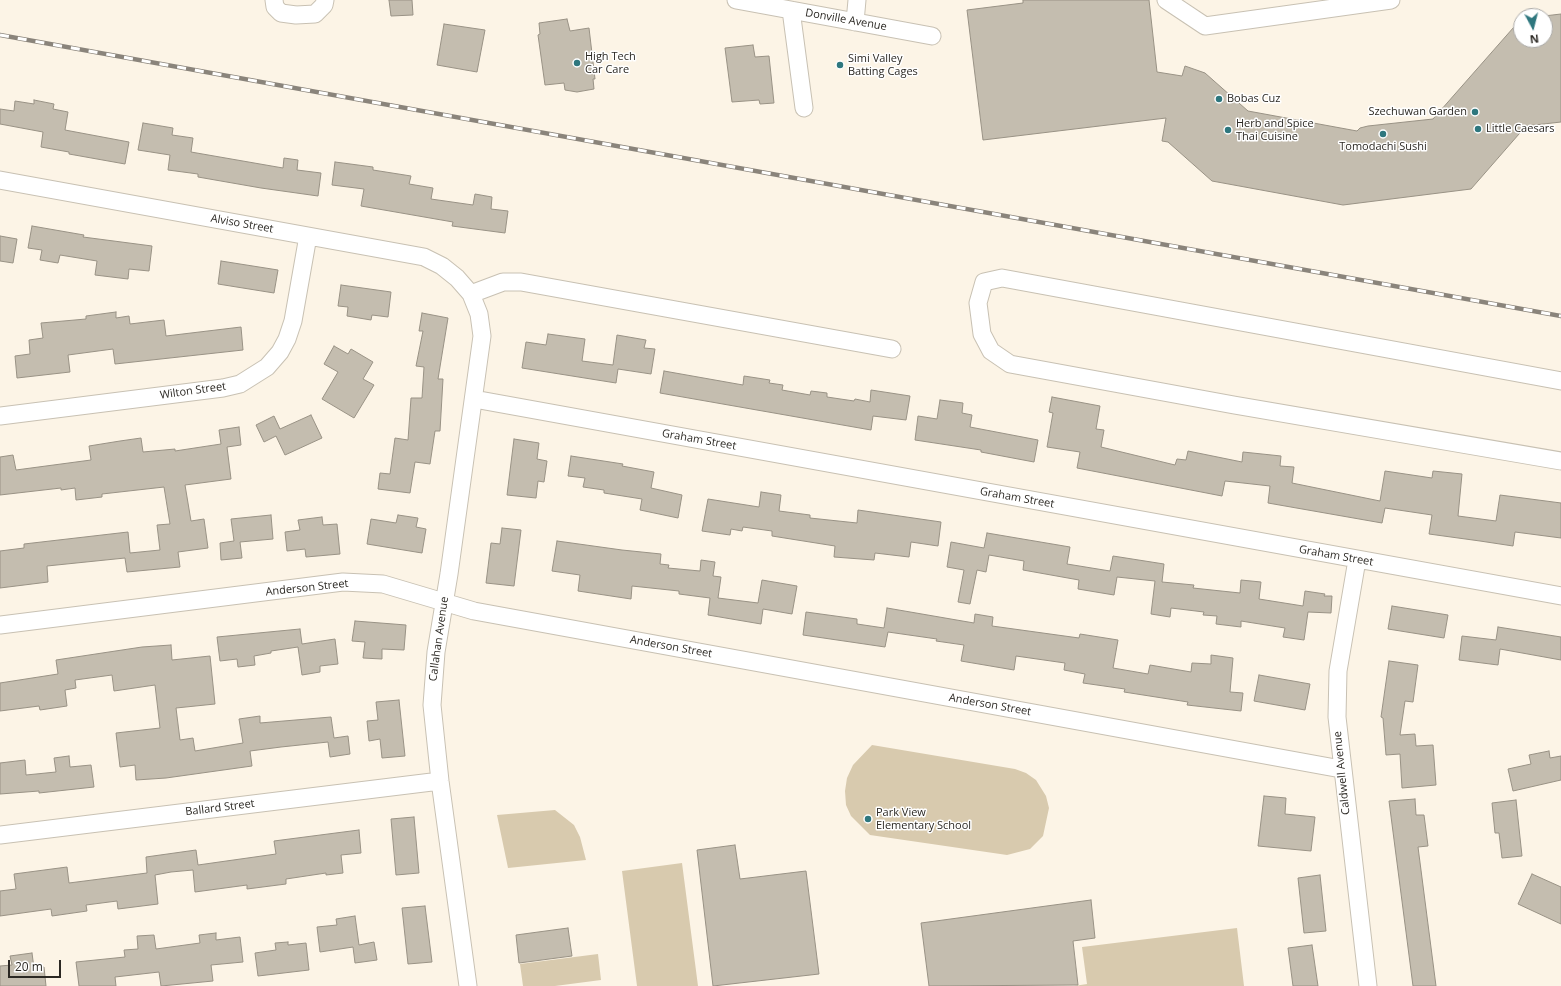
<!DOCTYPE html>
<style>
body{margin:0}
#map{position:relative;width:1561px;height:986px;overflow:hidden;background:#fcf4e6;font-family:"Open Sans",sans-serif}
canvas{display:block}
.north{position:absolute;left:1513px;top:8px;width:40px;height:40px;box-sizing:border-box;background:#fff;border:1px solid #aaa9a7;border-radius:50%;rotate:173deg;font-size:11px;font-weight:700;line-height:16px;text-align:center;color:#2b2823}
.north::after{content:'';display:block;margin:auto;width:14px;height:18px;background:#2e777e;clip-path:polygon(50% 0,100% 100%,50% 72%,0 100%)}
.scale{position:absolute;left:8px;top:960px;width:53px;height:18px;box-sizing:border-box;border:2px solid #2b2823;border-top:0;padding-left:5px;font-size:12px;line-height:14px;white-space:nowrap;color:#2b2823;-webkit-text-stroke:3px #fff;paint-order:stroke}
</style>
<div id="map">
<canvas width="1561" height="986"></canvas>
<div class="north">N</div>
<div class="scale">20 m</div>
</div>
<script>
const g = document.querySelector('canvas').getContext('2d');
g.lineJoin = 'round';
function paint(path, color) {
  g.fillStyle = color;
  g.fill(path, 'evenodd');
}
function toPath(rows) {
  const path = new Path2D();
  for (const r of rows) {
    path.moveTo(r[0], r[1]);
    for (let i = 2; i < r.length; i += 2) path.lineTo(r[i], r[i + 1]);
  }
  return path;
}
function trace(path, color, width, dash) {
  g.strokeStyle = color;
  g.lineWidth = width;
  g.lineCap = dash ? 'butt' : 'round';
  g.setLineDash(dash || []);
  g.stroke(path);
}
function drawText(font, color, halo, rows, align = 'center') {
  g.font = font + ' "Open Sans",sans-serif';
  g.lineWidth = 3;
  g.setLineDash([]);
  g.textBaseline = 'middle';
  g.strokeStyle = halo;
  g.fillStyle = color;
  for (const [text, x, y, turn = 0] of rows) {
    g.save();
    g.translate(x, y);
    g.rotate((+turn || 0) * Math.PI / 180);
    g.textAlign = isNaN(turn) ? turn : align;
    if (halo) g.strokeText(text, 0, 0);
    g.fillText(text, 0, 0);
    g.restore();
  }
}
const green = toPath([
 [872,745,1015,769,1026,773,1036,780,1046,796,1049,808,1043,836,1030,849,1007,855,870,835,851,816,846,805,845,791,847,778,853,765],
 [555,810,574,825,580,837,586,860,508,868,497,815],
 [682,863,698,986,637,986,622,871],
 [1237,928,1244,986,1074,986,1087,984,1082,947],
 [598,954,601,980,555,986,523,986,520,964]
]);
const building = toPath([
 [389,0,412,0,413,15,391,16,389,0],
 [1023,0,1149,0,1157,72,1182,76,1185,66,1205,73,1248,111,1357,131,1360,128,1368,126,1433,119,1521,19,1521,40,1545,40,1544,16,1561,14,1561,122,1526,126,1471,189,1343,205,1212,181,1168,142,1162,141,1166,118,983,140,967,10,1023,3,1023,0],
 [567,19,570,31,589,28,595,79,593,79,594,89,577,92,565,90,564,83,545,85,538,35,540,34,539,23,567,19],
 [444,24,485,30,477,72,437,65,444,24],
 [753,45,755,57,769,56,774,103,760,104,759,100,732,102,725,48,753,45],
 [34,100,54,104,53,109,68,112,65,130,129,142,125,164,69,154,69,152,41,147,43,132,0,124,0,109,14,111,15,101,34,104,34,100],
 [143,123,173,128,172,135,193,138,191,152,283,168,284,158,298,160,297,170,321,173,318,196,261,188,198,177,198,174,168,170,170,155,138,150,143,123],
 [335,162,373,167,373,170,411,176,409,184,433,188,431,199,473,205,475,194,492,197,491,209,508,211,505,233,452,226,453,222,361,206,364,189,332,185,335,162],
 [32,226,84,235,83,237,152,246,149,271,129,269,128,279,95,275,97,261,60,255,58,263,40,260,42,250,28,248,32,226],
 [0,236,17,239,13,263,0,261,0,236],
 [221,261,278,270,274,293,218,284,221,261],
 [341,285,391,292,388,317,372,315,371,320,347,316,348,307,338,306,341,285],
 [116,312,116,318,129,316,130,324,164,320,166,336,241,327,243,350,115,364,113,349,68,355,70,372,17,378,15,356,30,354,29,340,43,338,41,323,86,319,86,316,116,312],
 [422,313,448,318,438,379,443,379,440,431,435,431,430,464,415,462,410,493,378,489,380,473,390,474,395,438,408,440,411,398,422,398,424,367,416,366,423,331,419,331,422,313],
 [548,334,585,339,582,361,613,365,617,335,646,340,644,348,655,349,651,374,618,369,616,383,522,368,526,342,546,345,548,334],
 [334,346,348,354,351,349,373,362,363,379,374,385,354,418,322,399,338,372,324,364,334,346],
 [664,371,743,385,744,376,770,380,769,383,783,385,782,390,810,395,811,391,827,393,827,397,854,401,855,399,870,402,871,390,910,396,906,420,873,416,871,430,660,393,664,371],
 [1052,397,1100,406,1096,429,1104,430,1101,447,1175,465,1177,459,1186,460,1188,451,1242,462,1243,452,1281,456,1280,466,1294,467,1292,483,1380,501,1385,471,1432,478,1433,471,1462,474,1458,516,1496,521,1500,495,1561,503,1561,538,1515,532,1513,546,1480,541,1429,534,1432,515,1385,508,1382,523,1268,503,1270,486,1225,481,1222,496,1077,468,1080,452,1047,447,1053,413,1049,412,1052,397],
 [940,400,963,403,962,413,972,415,970,427,1038,440,1034,462,981,452,981,450,915,440,918,416,937,419,940,400],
 [311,415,322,438,285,455,276,436,264,442,256,425,274,416,280,429,311,415],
 [239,427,241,445,227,447,231,479,185,485,191,521,204,519,208,548,178,552,180,567,127,572,125,558,47,566,48,582,0,588,0,551,24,548,24,544,128,532,130,553,160,550,157,525,170,524,164,487,102,494,102,497,76,500,75,488,61,490,61,488,0,495,0,457,13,455,16,470,91,460,89,446,120,441,141,438,143,452,175,449,175,451,221,444,219,430,239,427],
 [514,439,539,443,537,459,547,461,544,482,538,481,536,498,507,495,514,439],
 [571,456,623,464,622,466,654,472,651,488,682,495,678,518,640,510,642,499,604,493,604,490,583,487,585,478,568,476,571,456],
 [761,492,781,495,779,511,810,515,810,518,857,523,858,510,941,522,938,546,911,542,909,557,875,553,874,560,834,557,835,546,772,536,772,531,743,527,742,531,731,529,730,535,702,531,708,499,759,507,761,492],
 [271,515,273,539,240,542,242,558,221,560,220,543,234,541,231,519,271,515],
 [398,515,418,518,416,527,426,529,422,553,367,544,371,519,396,523,398,515],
 [322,517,323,525,337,524,340,554,306,557,305,549,287,551,285,532,300,530,298,520,322,517],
 [502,528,521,530,514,586,486,583,491,543,500,544,502,528],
 [987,533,1070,547,1067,564,1110,571,1113,556,1164,564,1162,582,1194,585,1193,588,1240,593,1241,580,1261,582,1259,599,1303,606,1305,591,1325,594,1324,596,1332,596,1331,613,1308,612,1304,640,1283,637,1285,628,1241,621,1241,627,1216,624,1217,616,1203,615,1204,612,1171,608,1170,617,1151,614,1155,581,1117,577,1114,595,1078,589,1079,580,1023,570,1024,561,989,555,986,572,977,570,970,604,958,602,964,570,947,567,951,542,984,548,987,533],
 [557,541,622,550,661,554,660,564,669,565,668,568,700,571,701,560,715,562,713,576,721,577,718,598,758,603,762,580,797,586,792,614,763,609,761,624,708,615,710,598,679,594,679,591,632,586,631,599,578,591,580,575,552,571,557,541],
 [1392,606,1448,615,1444,638,1388,629,1392,606],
 [887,608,974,623,975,614,993,617,992,626,1079,638,1080,634,1118,640,1113,668,1148,674,1150,665,1191,672,1192,663,1211,664,1211,655,1233,658,1230,692,1243,693,1241,711,1187,705,1188,702,1124,692,1125,689,1083,683,1085,674,1064,670,1065,663,1016,656,1014,670,961,661,964,645,936,641,937,639,888,632,885,647,803,635,806,612,857,619,857,624,884,628,887,608],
 [355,621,406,625,404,650,382,649,382,659,363,658,365,642,352,641,355,621],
 [1498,627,1561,637,1561,660,1500,649,1498,665,1459,660,1462,636,1496,640,1498,627],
 [300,629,302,644,335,639,338,664,320,666,320,672,302,675,298,647,271,651,271,653,254,656,255,665,238,667,237,659,220,661,217,637,300,629],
 [171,645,172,660,210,656,215,704,176,708,180,740,193,738,195,751,243,743,239,719,260,716,260,723,331,717,334,738,348,736,350,754,330,757,328,742,281,747,250,751,252,766,166,778,136,780,135,765,120,767,116,733,160,728,155,685,114,691,112,675,75,680,76,688,65,690,67,706,40,710,39,706,0,711,0,683,58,674,56,660,142,647,171,645],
 [1389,661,1418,665,1413,702,1405,701,1400,735,1415,734,1416,746,1433,745,1436,785,1402,788,1400,754,1386,755,1383,718,1381,717,1389,661],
 [1259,675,1310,684,1305,710,1254,701,1259,675],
 [399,700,405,756,382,758,380,739,369,741,367,721,378,720,376,702,399,700],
 [1549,751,1550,758,1561,756,1561,780,1513,791,1508,769,1531,764,1529,755,1549,751],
 [69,756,70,767,91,765,94,787,39,793,39,791,0,794,0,763,25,760,26,775,56,772,54,758,69,756],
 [1264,796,1286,798,1285,814,1315,817,1311,851,1258,846,1264,796],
 [1415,799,1416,815,1424,815,1428,846,1418,847,1436,986,1413,986,1389,801,1415,799],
 [1516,800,1522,856,1502,858,1499,833,1495,833,1492,803,1516,800],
 [414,817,419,873,396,875,391,819,414,817],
 [359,830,361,853,341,855,343,873,326,875,326,873,286,879,286,884,247,889,247,885,195,892,193,870,171,872,155,875,158,904,118,909,117,901,86,905,87,911,52,916,51,909,0,916,0,891,16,889,14,874,67,867,69,883,147,873,146,857,196,850,198,865,276,854,274,841,359,830],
 [735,845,740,879,806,871,819,974,713,986,697,850,735,845],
 [1532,874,1561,887,1561,924,1518,904,1532,874],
 [1320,875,1326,931,1304,933,1298,878,1320,875],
 [1091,900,1095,938,1073,941,1078,985,929,986,921,923,1091,900],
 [425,906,432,962,408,964,402,908,425,906],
 [355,916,359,945,374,942,377,960,355,963,353,947,320,952,317,927,337,925,336,919,355,916],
 [568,928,572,956,519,963,516,935,568,928],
 [216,933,216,940,240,937,243,962,211,965,213,981,161,986,159,972,115,977,116,986,79,986,76,962,125,957,124,950,138,949,137,936,154,935,156,949,200,943,199,935,216,933],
 [288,942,288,945,306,943,309,970,258,976,255,953,276,950,275,943,288,942],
 [1312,945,1318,986,1293,986,1288,948,1312,945],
 [32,953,34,968,44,967,46,986,0,986,0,966,12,965,10,956,32,953]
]);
const minor = toPath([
 [274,0,275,7,281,13,296,15,315,14,324,5,325,0],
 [736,0,932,36],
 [1166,0,1205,26,1391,0],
 [791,10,804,108],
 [855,22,857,0],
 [0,180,424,257,442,266,457,278,471,294,479,314,482,336,449,574,436,652,432,705,440,781,468,986],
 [471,294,503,282,521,282,892,349],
 [1561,381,1002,278,984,282,978,303,982,334,991,351,1010,364,1234,405,1561,461],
 [474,399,1561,596],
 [0,416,223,388,240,384,267,367,280,352,287,339,293,321,308,236],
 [1357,560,1338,671,1337,717,1368,986],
 [0,625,343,582,383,584,474,611,1341,769],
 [0,835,440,781]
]);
const rail = toPath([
 [0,35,1561,316]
]);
const markers = [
 [577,63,4,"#2e777e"],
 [840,65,4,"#2e777e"],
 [1219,99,4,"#2e777e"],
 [1475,112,4,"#2e777e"],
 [1478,129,4,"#2e777e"],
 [1228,130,4,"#2e777e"],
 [1383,134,4,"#2e777e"],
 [868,819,4,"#2e777e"]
];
const streetNames = [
 ["Donville Avenue",846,20,10],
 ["Alviso Street",242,224,10],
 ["Wilton Street",193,391,-8],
 ["Graham Street",699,440,10],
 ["Graham Street",1017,498,10],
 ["Graham Street",1336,556,10],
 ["Anderson Street",307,588,-6],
 ["Callahan Avenue",439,639,-82],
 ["Anderson Street",671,647,10],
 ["Anderson Street",990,705,10],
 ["Caldwell Avenue",1342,773,-96],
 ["Ballard Street",220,808,-7]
];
const poiNames = [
 ["High Tech",585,57],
 ["Car Care",585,70],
 ["Simi Valley",848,59],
 ["Batting Cages",848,72],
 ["Bobas Cuz",1227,99],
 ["Szechuwan Garden",1467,112,"right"],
 ["Herb and Spice",1236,124],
 ["Thai Cuisine",1236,137],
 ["Little Caesars",1486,129],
 ["Tomodachi Sushi",1383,147,"center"],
 ["Park View",876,813],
 ["Elementary School",876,826]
];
paint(green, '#d8caae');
paint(building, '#c4bdaf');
trace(building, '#999285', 1);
trace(minor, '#c8c1b3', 19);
trace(minor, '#fff', 17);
trace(rail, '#8a847b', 4.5);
trace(rail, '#fff', 3, [9]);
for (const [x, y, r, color] of markers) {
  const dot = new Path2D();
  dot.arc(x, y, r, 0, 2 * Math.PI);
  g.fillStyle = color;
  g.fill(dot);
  trace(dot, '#fff', 1.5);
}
drawText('11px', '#2b2823', '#fff', streetNames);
drawText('11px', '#2b2823', '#fff', poiNames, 'left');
</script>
